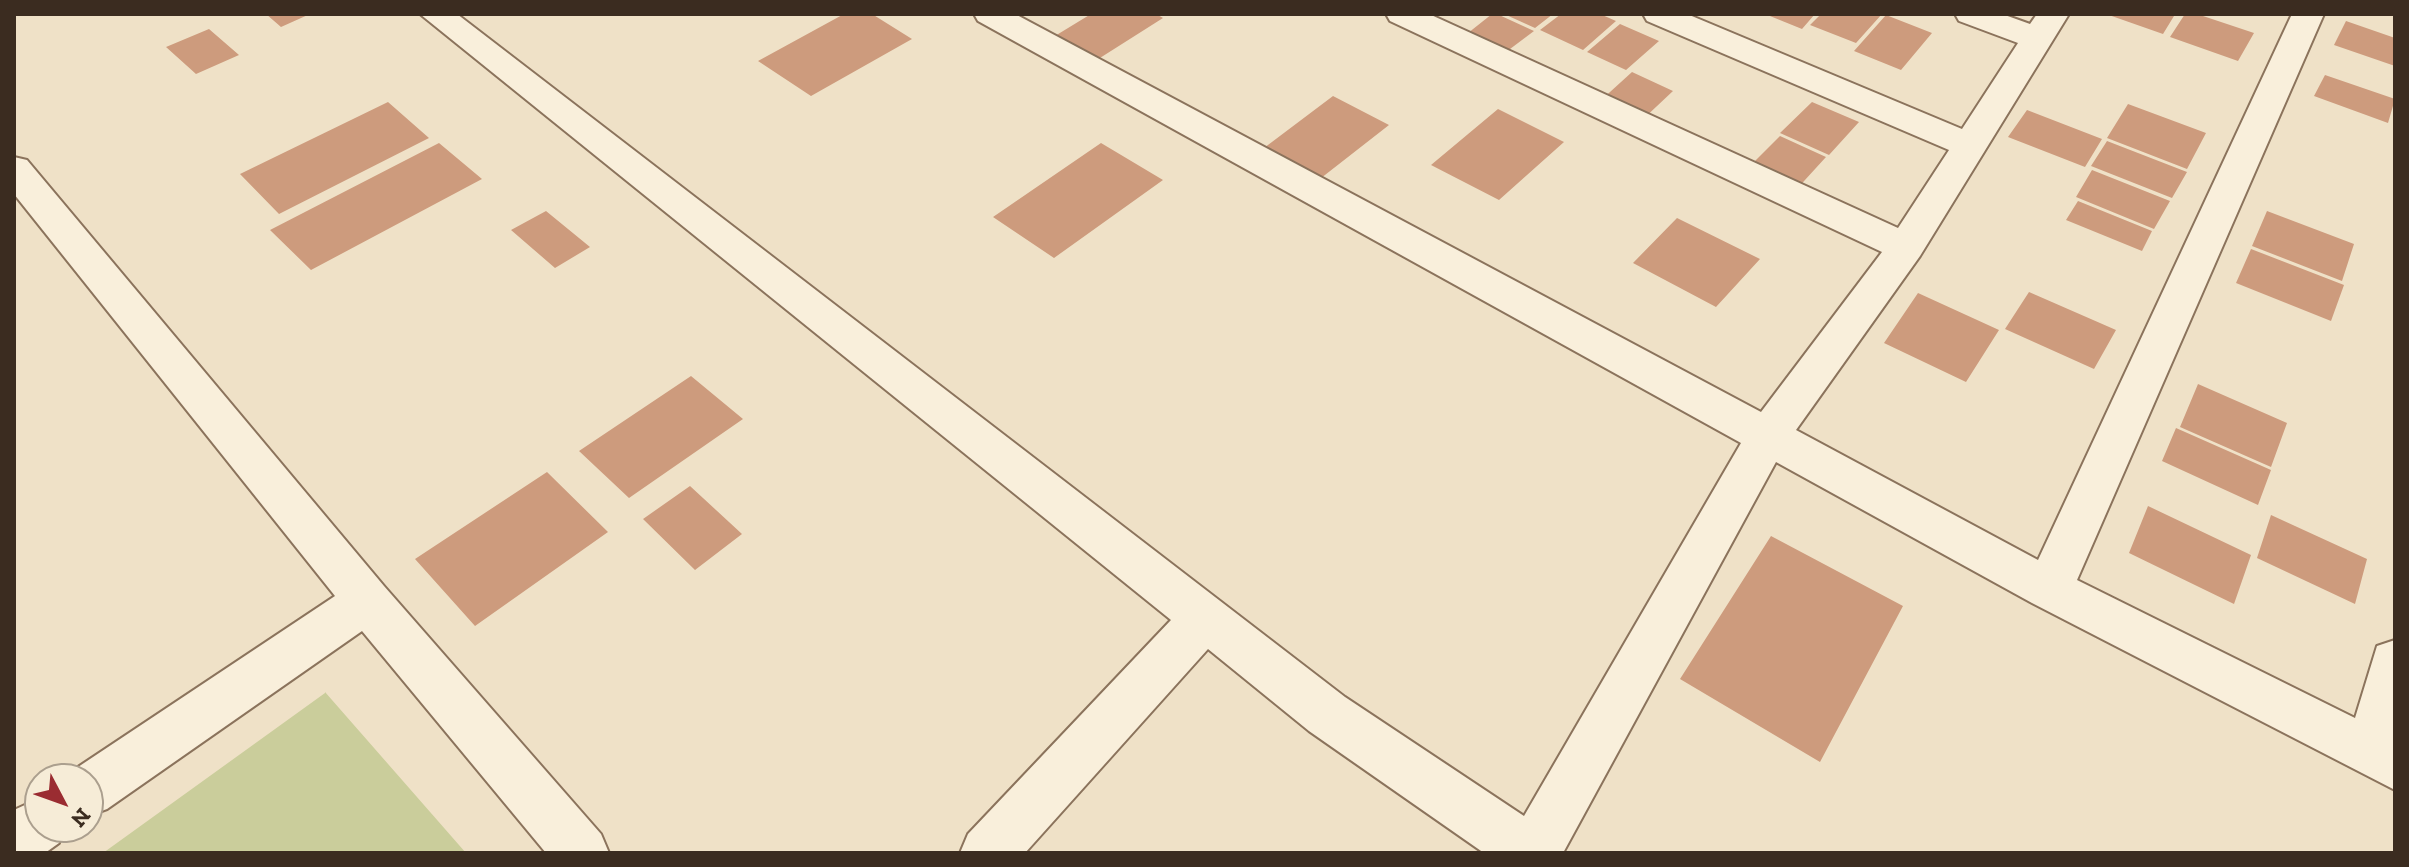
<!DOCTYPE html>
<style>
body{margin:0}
#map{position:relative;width:2409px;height:867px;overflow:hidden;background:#efe1c7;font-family:"Zilla Slab",serif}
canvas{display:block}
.frame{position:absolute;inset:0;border:16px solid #3b2c20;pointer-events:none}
.north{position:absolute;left:24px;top:763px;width:80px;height:80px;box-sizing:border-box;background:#f6ecd7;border:2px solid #ab9f8e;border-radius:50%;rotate:131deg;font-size:22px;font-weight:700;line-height:32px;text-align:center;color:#3b2c20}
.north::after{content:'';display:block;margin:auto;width:28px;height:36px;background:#9a2c31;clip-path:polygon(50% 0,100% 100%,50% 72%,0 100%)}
</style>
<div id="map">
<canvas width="2409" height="867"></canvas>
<div class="frame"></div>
<div class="north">N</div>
</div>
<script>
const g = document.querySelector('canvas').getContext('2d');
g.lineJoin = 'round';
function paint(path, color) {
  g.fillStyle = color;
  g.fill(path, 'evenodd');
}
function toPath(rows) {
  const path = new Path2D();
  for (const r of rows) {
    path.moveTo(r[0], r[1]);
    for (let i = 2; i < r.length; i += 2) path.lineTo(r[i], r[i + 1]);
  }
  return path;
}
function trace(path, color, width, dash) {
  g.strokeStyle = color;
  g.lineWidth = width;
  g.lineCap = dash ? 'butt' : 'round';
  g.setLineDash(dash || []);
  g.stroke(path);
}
const green = toPath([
 [325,692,466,853,103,853,325,693]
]);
const building = toPath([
 [266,14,310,14,281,27],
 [844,14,872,14,912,39,811,96,758,61],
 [1091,14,1156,14,1163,18,1092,63,1050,39],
 [1492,14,1497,14,1534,31,1502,55,1463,37],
 [1504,14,1553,14,1535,28],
 [1561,14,1600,14,1616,21,1583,50,1540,30],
 [1765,14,1815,14,1802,29],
 [1821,14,1882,14,1856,43,1810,25],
 [2106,14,2167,14,2174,16,2163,34],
 [2185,14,2197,14,2254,33,2238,61,2170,37],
 [1886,15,1932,33,1901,70,1854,51],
 [2346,21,2395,38,2395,66,2334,45],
 [1620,24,1659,41,1626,70,1587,52],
 [209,29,239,55,196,74,166,47],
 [1632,72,1673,91,1640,122,1599,102],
 [2325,75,2395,99,2388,123,2314,96],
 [1333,96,1389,125,1316,182,1260,151],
 [388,102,429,138,279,214,240,174],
 [1812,102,1859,122,1829,155,1780,133],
 [2128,104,2206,133,2187,169,2107,138],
 [1498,109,1564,142,1499,200,1431,165],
 [2027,110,2102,139,2085,167,2008,137],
 [1780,136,1826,157,1794,192,1746,170],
 [2107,141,2187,172,2172,198,2091,166],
 [439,143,482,179,311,270,270,230],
 [1101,143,1163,180,1054,258,993,217],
 [2092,170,2170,201,2154,229,2076,197],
 [2078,201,2152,231,2142,251,2066,220],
 [546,211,590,247,555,268,511,230],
 [2267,211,2354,244,2342,281,2252,246],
 [1677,218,1760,259,1716,307,1633,263],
 [2251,249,2344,285,2331,321,2236,283],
 [2029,292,2116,330,2094,369,2005,329],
 [1918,293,1999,330,1966,382,1884,343],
 [691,376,743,419,629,498,579,451],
 [2198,384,2287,423,2271,467,2180,427],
 [2176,428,2271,470,2258,505,2162,461],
 [547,472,608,532,475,626,415,559],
 [690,486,742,534,695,570,643,519],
 [2148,506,2251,555,2234,604,2129,553],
 [2271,515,2367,559,2355,604,2257,558],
 [1771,536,1903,606,1820,762,1680,679]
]);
const minor = toPath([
 [420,14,457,14,1345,697,1524,816,1741,443,978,21,974,14,1015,14,1761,412,1882,252,1390,21,1386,14,1429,14,1898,228,1949,150,1647,21,1643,14,1687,14,1962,129,2018,43,1959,21,1955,14,2002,14,2030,24,2037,14,2069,14,1920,256,1796,430,2038,560,2292,14,2324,14,2077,580,2355,718,2377,646,2395,640,2395,790,2032,603,1776,462,1563,853,1484,853,1309,731,1208,649,1025,853,960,853,968,834,1171,620,420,14],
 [14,157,27,160,384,586,601,834,609,853,546,853,362,631,107,809,88,816,88,779,66,779,69,773,335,596,14,194,14,157],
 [40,798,40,827,66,827,59,843,45,853,14,853,14,810,40,798]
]);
paint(green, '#cacd9b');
paint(building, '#cd9b7d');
trace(minor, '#8b735c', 4);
paint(minor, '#f9efdb');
</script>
